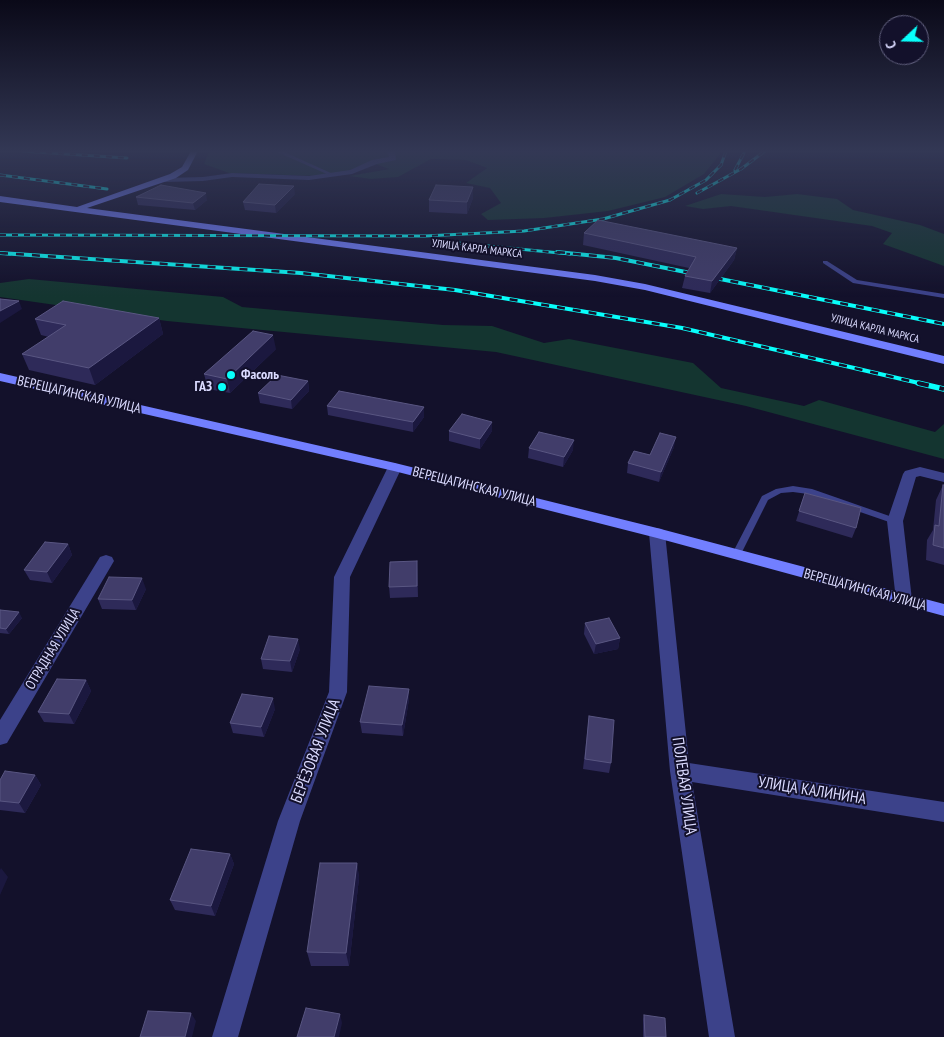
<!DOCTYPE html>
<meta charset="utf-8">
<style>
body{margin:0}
#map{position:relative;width:944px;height:1037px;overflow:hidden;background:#13112b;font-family:"PT Sans Narrow",sans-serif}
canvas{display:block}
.north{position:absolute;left:879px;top:15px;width:50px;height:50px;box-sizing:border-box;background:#13112b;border:1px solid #636280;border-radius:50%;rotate:249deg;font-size:14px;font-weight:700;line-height:20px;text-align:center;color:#dbdbff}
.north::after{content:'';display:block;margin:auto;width:18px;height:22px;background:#08fffb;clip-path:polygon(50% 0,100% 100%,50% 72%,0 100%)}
</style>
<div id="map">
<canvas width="944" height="1037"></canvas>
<div class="north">С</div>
</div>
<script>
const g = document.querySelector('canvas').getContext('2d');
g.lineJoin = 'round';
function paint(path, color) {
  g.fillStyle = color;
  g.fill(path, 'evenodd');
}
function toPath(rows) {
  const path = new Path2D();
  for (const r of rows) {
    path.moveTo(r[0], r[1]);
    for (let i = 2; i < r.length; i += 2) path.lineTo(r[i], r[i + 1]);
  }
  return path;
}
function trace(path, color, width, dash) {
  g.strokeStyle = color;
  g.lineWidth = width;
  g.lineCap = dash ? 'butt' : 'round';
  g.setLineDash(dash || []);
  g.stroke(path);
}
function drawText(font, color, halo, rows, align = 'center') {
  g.font = font + ' "PT Sans Narrow",sans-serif';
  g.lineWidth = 4;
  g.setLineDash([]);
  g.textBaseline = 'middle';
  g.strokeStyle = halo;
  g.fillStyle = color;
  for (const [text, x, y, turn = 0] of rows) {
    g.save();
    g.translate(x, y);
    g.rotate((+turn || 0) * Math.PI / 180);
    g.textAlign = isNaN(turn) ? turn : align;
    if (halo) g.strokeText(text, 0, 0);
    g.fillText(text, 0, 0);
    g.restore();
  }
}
const green = toPath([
 [209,151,718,151,720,154,704,174,665,197,608,211,544,218,488,220,481,214,501,203,490,188,466,183,487,168,466,160,431,159,398,177,371,179,349,176,389,169,370,162,345,172,317,176,229,173,204,164],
 [721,194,765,197,797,194,837,199,853,210,920,225,944,234,944,266,883,244,892,233,872,226,731,206,703,209,685,206],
 [29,279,223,297,242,307,443,325,492,326,544,343,569,339,693,363,721,388,804,406,819,400,935,432,944,424,944,459,746,406,496,352,167,321,0,297,0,283]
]);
const lane = toPath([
 [275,151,282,151,333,174,329,175,275,151],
 [823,261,827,261,857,280,944,294,944,298,853,283,823,263,823,261],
 [793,486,812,489,898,519,899,521,895,524,892,523,808,494,793,492,781,493,768,500,739,558,733,558,731,556,762,496,776,489,793,486]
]);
const street = toPath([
 [387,151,395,151,396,160,377,164,352,174,309,180,232,177,203,181,165,182,161,180,165,178,203,177,232,173,309,176,350,170,372,160,389,157,387,151],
 [395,463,402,467,350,577,347,692,300,821,238,1037,212,1037,278,821,329,692,334,577,388,467,395,463],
 [920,467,944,473,944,482,920,476,916,477,903,521,912,600,910,604,904,606,898,604,896,600,887,521,903,474,905,471,920,467],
 [657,528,662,529,665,533,689,763,944,802,944,822,692,782,735,1037,709,1037,670,771,649,533,652,529,657,528],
 [106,555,112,557,114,561,7,743,0,745,0,720,100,557,106,555]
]);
const secondary = toPath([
 [191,151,198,151,188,170,176,178,87,208,595,275,645,284,944,356,944,364,645,290,595,281,0,202,0,196,77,207,170,174,182,167,191,151],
 [0,373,395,463,657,528,944,604,944,616,657,538,394,471,0,381,0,373]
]);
const railFar2 = toPath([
 [22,151,127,158],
 [735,170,745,151],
 [0,175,107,189],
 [697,193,741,169,765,151],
 [0,235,425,236,524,231,603,219,670,200,706,180,721,165,726,151],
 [447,242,570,254],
 [0,253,10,254]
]);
const railFar1 = toPath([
 [557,252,616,258,944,324],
 [0,253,301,273,455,290,682,328,923,384]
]);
const rail = toPath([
 [918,383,944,389]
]);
const wall = toPath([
 [473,187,473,198,467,214,429,212,429,200],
 [295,194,276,213,245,210,243,202],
 [136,197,207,200,195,210,138,205],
 [584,233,737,248,734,260,710,293,682,288,685,276,689,268,583,245],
 [159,318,163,334,95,385,29,370,22,354,49,337,41,335,35,319],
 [276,349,230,393,208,389,204,374],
 [308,381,309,391,292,409,260,403,258,393],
 [327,406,424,407,424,417,413,432,328,415],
 [449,431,492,431,480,449,449,441],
 [674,447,659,482,627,473,628,463],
 [529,448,573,450,563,467,528,458],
 [943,485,944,485,944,565,926,560,927,540,933,530,936,500],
 [805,493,856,528,852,538,796,521],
 [68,544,72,555,52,583,30,580,24,570],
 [417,561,418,597,390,598,389,587],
 [146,589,136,610,102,609,98,599],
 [0,610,22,618,9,634,0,633],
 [585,623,620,638,618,649,594,654,584,634],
 [300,649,292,672,263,669,261,659],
 [86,680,91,691,74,724,44,722,38,712],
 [409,689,409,699,403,736,362,733,360,722],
 [275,709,264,737,233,733,230,723],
 [589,716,611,763,609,773,583,769],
 [35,775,41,785,25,813,0,810,0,780],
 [230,854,234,864,215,916,175,910,170,900],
 [357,863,359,878,349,966,311,966,307,952],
 [644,1015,666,1037,643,1037,643,1019]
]);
const shadedWall = toPath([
 [294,186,295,194,276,213,275,205],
 [473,187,473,198,467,214,467,202],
 [206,193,207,200,195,210,193,203],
 [737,248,734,260,710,293,712,281],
 [19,301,22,309,0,323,0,311],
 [159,318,163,334,95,385,89,368],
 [273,335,276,349,230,393,227,379],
 [308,381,309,391,292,409,291,400],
 [424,407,424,417,413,432,413,422],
 [492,422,492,431,480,449,480,439],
 [676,437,674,447,659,482,661,472],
 [574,440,573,450,563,467,564,457],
 [68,544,72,555,52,583,47,572],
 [142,578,146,589,136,610,132,600],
 [19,612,22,618,9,634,6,629],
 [620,638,618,649,594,654,596,644],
 [298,639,300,649,292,672,290,661],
 [86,680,91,691,74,724,69,714],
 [409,689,409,699,403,736,402,725],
 [273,698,275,709,264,737,261,727],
 [35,775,41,785,25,813,19,803],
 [230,854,234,864,215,916,211,906],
 [357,863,359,878,349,966,346,953],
 [1,868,8,877,0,895,0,870],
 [191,1013,196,1021,192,1037,185,1037],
 [340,1014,342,1023,339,1037,334,1037]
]);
const building = toPath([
 [259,184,294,186,275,205,243,202,259,184],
 [161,185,206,193,193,203,136,197,161,185],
 [436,185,473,187,467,202,429,200,436,185],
 [598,220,737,248,712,281,685,276,696,257,584,233,598,220],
 [0,299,19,301,0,311,0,299],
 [63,301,159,318,89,368,22,354,66,325,35,319,63,301],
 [253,331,273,335,227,379,204,374,253,331],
 [277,375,308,381,291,400,258,393,277,375],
 [339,391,424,407,413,422,327,406,339,391],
 [462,414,492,422,480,439,449,431,462,414],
 [539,432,574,440,564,457,529,448,539,432],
 [660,433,676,437,661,472,628,463,634,451,650,455,660,433],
 [943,485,944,485,944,548,933,545,935,525,939,526,943,485],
 [805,493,861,508,856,528,799,511,805,493],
 [45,542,68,544,47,572,24,570,45,542],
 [417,561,417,586,389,587,390,562,417,561],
 [109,577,142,578,132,600,98,599,109,577],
 [0,610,19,612,6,629,0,628,0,610],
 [609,618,620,638,596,644,585,623,609,618],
 [269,636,298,639,290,661,261,659,269,636],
 [57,679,86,680,69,714,38,712,57,679],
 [369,686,409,689,402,725,360,722,369,686],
 [242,694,273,698,261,727,230,723,242,694],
 [589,716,614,720,611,763,585,759,589,716],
 [5,771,35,775,19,803,0,801,0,780,5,771],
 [191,849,230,854,211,906,170,900,191,849],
 [320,863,357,863,346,953,307,952,320,863],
 [306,1008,340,1014,334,1037,297,1037,306,1008],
 [148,1011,191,1013,185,1037,140,1037,148,1011],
 [644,1015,665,1018,666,1037,645,1037,644,1015]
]);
const markers = [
 [231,375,5,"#08fffb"],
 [222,387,5,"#08fffb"]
];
const farStreetnames = [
 ["УЛИЦА КАРЛА МАРКСА",477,249,7],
 ["УЛИЦА КАРЛА МАРКСА",875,329,14]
];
const poiNames = [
 ["Фасоль",241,375],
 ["ГАЗ",212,387,"right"]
];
const streetNames = [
 ["ВЕРЕЩАГИНСКАЯ УЛИЦА",79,395,13],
 ["ВЕРЕЩАГИНСКАЯ УЛИЦА",474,487,14],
 ["ВЕРЕЩАГИНСКАЯ УЛИЦА",865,590,15],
 ["ОТРАДНАЯ УЛИЦА",53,649,-59]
];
const nearStreetnames = [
 ["БЕРЁЗОВАЯ УЛИЦА",316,751,-69],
 ["ПОЛЕВАЯ УЛИЦА",684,786,82],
 ["УЛИЦА КАЛИНИНА",812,791,9]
];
paint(green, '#143530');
paint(lane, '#3c428a');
paint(street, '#3c428a');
paint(secondary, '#727fff');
trace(railFar2, '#08fffb', 3);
trace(railFar1, '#08fffb', 4);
trace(rail, '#08fffb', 5.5);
trace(railFar2, '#13112b', 2, [6]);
trace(railFar1, '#13112b', 2.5, [8]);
trace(rail, '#13112b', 4, [11]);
paint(wall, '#2e2a59');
paint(shadedWall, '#1b183f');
paint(building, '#413d6a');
trace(building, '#595682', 1);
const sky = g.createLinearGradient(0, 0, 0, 297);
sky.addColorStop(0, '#0a0918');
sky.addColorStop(0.51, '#333855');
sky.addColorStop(1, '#33385500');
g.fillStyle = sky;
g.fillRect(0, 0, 944, 297);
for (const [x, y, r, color] of markers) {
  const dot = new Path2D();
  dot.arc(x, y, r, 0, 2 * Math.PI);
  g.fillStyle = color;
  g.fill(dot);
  trace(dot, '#13112b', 2);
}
drawText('11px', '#dbdbff', '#13112b', farStreetnames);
drawText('bold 14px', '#dbdbff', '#13112b', poiNames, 'left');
drawText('14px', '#dbdbff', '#13112b', streetNames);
drawText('16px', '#dbdbff', '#13112b', nearStreetnames);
</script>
